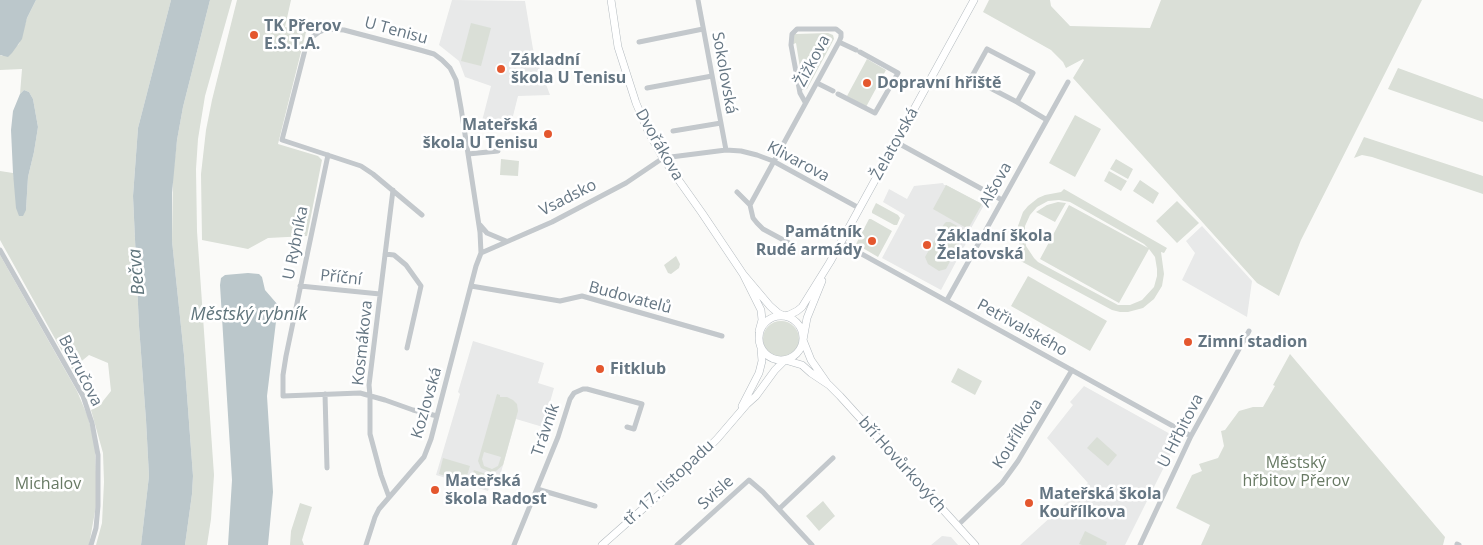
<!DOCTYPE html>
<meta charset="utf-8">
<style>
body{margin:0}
canvas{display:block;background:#fafaf8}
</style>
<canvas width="1483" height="545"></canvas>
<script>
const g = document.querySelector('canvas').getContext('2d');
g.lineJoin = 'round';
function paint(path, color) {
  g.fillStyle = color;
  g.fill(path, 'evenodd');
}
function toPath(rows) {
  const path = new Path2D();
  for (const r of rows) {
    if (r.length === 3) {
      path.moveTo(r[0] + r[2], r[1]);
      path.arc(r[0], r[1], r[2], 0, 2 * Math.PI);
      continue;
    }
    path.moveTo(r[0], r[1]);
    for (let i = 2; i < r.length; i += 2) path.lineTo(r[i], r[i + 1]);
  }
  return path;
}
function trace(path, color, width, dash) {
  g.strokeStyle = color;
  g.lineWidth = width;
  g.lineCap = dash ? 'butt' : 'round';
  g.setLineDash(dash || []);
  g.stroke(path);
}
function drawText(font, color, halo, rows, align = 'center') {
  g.font = font + ' "Open Sans",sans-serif';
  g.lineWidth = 5;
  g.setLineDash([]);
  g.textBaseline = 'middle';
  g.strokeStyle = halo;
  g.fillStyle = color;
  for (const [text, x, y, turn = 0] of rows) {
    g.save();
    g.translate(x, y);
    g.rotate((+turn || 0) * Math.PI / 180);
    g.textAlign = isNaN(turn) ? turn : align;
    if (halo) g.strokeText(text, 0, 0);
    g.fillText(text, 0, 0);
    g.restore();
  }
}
const built = toPath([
 [452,0,525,1,533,49,550,95,518,96,510,128,482,121,491,86,465,77,459,61,439,45],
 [943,183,944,185,946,185,984,205,970,230,972,232,941,290,882,258,905,215,883,202,889,189,907,199,914,186],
 [1202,226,1252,281,1247,317,1182,280,1195,253,1186,241],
 [473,341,544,363,538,383,554,388,543,427,516,419,500,476,493,474,488,491,436,475,460,394,458,392],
 [1084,386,1172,435,1176,443,1125,545,1020,545,1088,483,1047,438,1073,405,1070,402],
 [942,536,951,537,958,545,931,545]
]);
const green = toPath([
 [36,0,171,0,138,128,133,196,139,326,146,420,149,476,141,545,96,545,102,523,104,482,103,453,91,410,99,406,111,391,108,363,89,355,72,369,0,240,0,171,13,173,15,184,26,210,28,177,34,152,38,127,33,99,29,92,24,90,20,94,22,69,0,70,0,55,2,56,19,44,27,18],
 [210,0,232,0,205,96,198,139,196,169,197,231,214,475,211,519,207,545,185,545,192,494,193,476,184,355,172,241,173,174,177,140,183,107],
 [237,0,291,0,285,27,306,32,278,144,318,156,322,160,307,236,268,238,248,249,202,240,201,174,206,130,212,100],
 [989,0,1050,0,1051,6,1070,26,1150,28,1161,0,1422,0,1301,240,1279,296,1257,283,1073,78,1084,60,1083,59,1066,68,1063,62,1051,50,983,12],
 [471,23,491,28,481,66,461,61],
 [794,31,796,34,828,33,833,35,834,39,807,89,799,91,797,80,802,80,796,43,791,45],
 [867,59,886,70,866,107,847,96],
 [1398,68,1483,99,1483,122,1388,89],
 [1075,115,1101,129,1075,177,1049,163],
 [1364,137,1483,176,1483,194,1372,157,1362,155,1354,158],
 [501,159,519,161,518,176,500,175],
 [1116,159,1133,169,1128,179,1110,169],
 [1109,171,1127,181,1121,191,1104,181],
 [1140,180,1159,193,1153,204,1133,191],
 [946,185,982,204,968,229,933,209],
 [1064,189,1167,248,1164,253,1161,252,1164,274,1162,286,1154,299,1143,308,1128,312,1120,312,1112,310,1015,258,1019,250,1021,251,1017,234,1018,226,1023,212,1028,206,1038,198,1045,195,1061,192],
 [1059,200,1070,202,1144,244,1148,248,1069,205,1040,259,1119,303,1149,249,1155,257,1157,269,1157,276,1154,287,1142,300,1130,305,1118,305,1038,262,1034,258,1026,246,1025,236,1025,226,1030,215,1037,207,1048,201],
 [1177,201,1199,223,1177,243,1156,221],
 [1058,202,1066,203,1055,222,1036,212,1047,205],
 [876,203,898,215,900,218,897,225,894,225,872,213,872,211],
 [869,219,871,219,892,231,878,257,856,244],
 [946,222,950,222,963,229,965,233,946,269,939,271,928,264,925,257,944,224],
 [0,255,77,391,88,417,95,445,96,473,96,506,89,545,0,545],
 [676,256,680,264,679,268,671,274,668,273,664,265],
 [1028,276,1107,321,1090,351,1011,306],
 [781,339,18],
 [1290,354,1445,537,1443,545,1201,545,1210,525,1176,508,1192,475,1202,471,1199,464,1218,458,1224,446,1221,431,1225,430,1239,411,1253,407,1263,407,1275,386,1273,385],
 [958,368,982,381,975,395,951,382],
 [497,394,500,395,500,397,507,397,513,400,517,404,518,411,503,465,496,471,490,472,481,468,478,461],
 [484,452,501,457,498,466,492,469,484,466,482,459],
 [1097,437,1117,455,1108,466,1087,448],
 [443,458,470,466,465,482,439,474],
 [474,470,492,476,488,489,470,483],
 [823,501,835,516,819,531,806,516],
 [300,503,312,507,302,540,304,545,290,545,291,531],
 [1085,531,1107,542,1106,545,1082,545,1079,544]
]);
const water = toPath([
 [0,0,36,0,27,18,22,39,12,53,8,57,0,55],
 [171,0,210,0,183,107,177,140,172,193,172,241,184,355,193,476,192,494,185,545,141,545,149,476,146,420,139,326,133,196,138,128],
 [24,90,29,92,33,99,38,127,34,152,28,177,26,210,23,216,19,216,16,208,13,173,11,130,13,111,20,94],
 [248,273,259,274,262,277,265,290,278,305,267,396,273,492,268,545,228,545,232,480,220,285,221,278,225,275]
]);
const minor = toPath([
 [698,0,726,150],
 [639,42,703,29],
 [839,42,856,50],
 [987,49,1033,73,1017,102,971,78,987,49],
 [817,83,833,91],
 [647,88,712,76],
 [838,94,875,113,898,73,860,52],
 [1017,102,1047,120],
 [673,131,721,123],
 [896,142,1002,200],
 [468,154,498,151],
 [328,155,286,356,283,375,283,396,360,393,385,400,413,410,437,416],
 [737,192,750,205],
 [480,225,487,233,506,241],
 [840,242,1191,436],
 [789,243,763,229,757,223,753,218,750,205,839,42,841,37,841,33,836,29,797,29,792,34,791,45,800,93,805,102],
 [0,250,83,396,92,423,98,455,98,506,96,528,91,545],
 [481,253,552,222,626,183,663,158,726,150,741,151,757,155,773,161,859,208],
 [385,254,394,255,406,265,421,286,407,348],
 [300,286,380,294],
 [471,286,560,301,582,296,722,336],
 [947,300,1068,82],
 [325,394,327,468],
 [537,489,595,506],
 [389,497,381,475,370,434,370,396,369,385,393,190],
 [779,509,833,458],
 [957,526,1002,483,1018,461,1072,370],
 [1457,544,1459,545],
 [366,545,375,517,379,509,424,457,431,439,476,266,481,253,480,232,461,108,456,80,450,68,442,60,434,54,420,50,344,30,328,29,319,32,311,38,305,50,282,140,361,166,373,174,422,215],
 [514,545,558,437,570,399,574,393,583,389,587,389,642,404,634,429,627,427],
 [677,545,749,480,763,492,812,545],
 [1140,545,1191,436,1249,331]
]);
const secondary = toPath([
 [611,0,618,47,636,103,648,131,663,158,702,213,743,274,761,310,762,320,759,331],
 [743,274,770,306,778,313,784,316,789,315,797,311,802,307,830,262,974,0],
 [822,281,807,318,803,340,811,360,827,383],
 [781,338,22],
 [742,406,759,373,762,361,761,349],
 [602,545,680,476,717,439,747,404,756,396,775,370,785,360,802,365,811,373,829,385,840,396,975,545]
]);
const markers = [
 [254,35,5,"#e4572e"],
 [501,69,5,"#e4572e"],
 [867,83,5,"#e4572e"],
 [548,134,5,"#e4572e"],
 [872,241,5,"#e4572e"],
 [927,245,5,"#e4572e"],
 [1188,342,5,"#e4572e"],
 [600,369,5,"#e4572e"],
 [435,490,5,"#e4572e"],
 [1029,503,5,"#e4572e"]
];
const poiNames = [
 ["TK Přerov",264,26],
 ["E.S.T.A.",264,44],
 ["Základní",511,60],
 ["škola U Tenisu",511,78],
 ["Dopravní hřiště",877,83],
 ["Mateřská",538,125,"right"],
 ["škola U Tenisu",538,143,"right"],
 ["Památník",862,232,"right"],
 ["Rudé armády",862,250,"right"],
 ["Základní škola",937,236],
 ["Želatovská",937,254],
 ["Zimní stadion",1198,342],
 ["Fitklub",610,369],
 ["Mateřská",445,481],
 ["škola Radost",445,499],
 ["Mateřská škola",1039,494],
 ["Kouřílkova",1039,512]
];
const streetNames = [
 ["U Tenisu",396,31,15],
 ["Žižkova",813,61,-62],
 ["Sokolovská",724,73,80],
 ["Želatovská",895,144,-61],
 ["Dvořákova",659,145,60],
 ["Klivarova",798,162,28],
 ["Alšova",996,185,-61],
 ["Vsadsko",568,198,-27],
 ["U Rybníka",296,243,-79],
 ["Příční",341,278,6],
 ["Budovatelů",630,298,15],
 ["Petřivalského",1022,328,29],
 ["Kosmákova",363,343,-84],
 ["Bezručova",80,371,63],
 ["Kozlovská",427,403,-74],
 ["Trávník",546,430,-71],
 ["U Hřbitova",1181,431,-63],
 ["Kouřílkova",1018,434,-58],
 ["bří Hovůrkových",902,465,48],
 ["tř. 17. listopadu",669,483,-43],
 ["Svisle",716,493,-42]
];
const parkNames = [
 ["Městský",1296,463],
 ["hřbitov Přerov",1296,481],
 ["Michalov",48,484]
];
const waterNames = [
 ["Bečva",137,272,-95],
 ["Městský rybník",249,315]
];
paint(built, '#e8e9e9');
paint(green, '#dadfd7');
paint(water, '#bbc7cb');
trace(secondary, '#b3babf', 8);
trace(minor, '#c3c8cc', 5);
trace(secondary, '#fff', 7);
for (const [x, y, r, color] of markers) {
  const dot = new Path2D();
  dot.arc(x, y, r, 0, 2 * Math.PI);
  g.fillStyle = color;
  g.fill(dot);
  trace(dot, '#fff', 2);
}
drawText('bold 16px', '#657683', '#fff', poiNames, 'left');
drawText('16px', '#657683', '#fff', streetNames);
drawText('16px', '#687a64', '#fff', parkNames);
drawText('italic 18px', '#60757c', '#fff', waterNames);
</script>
